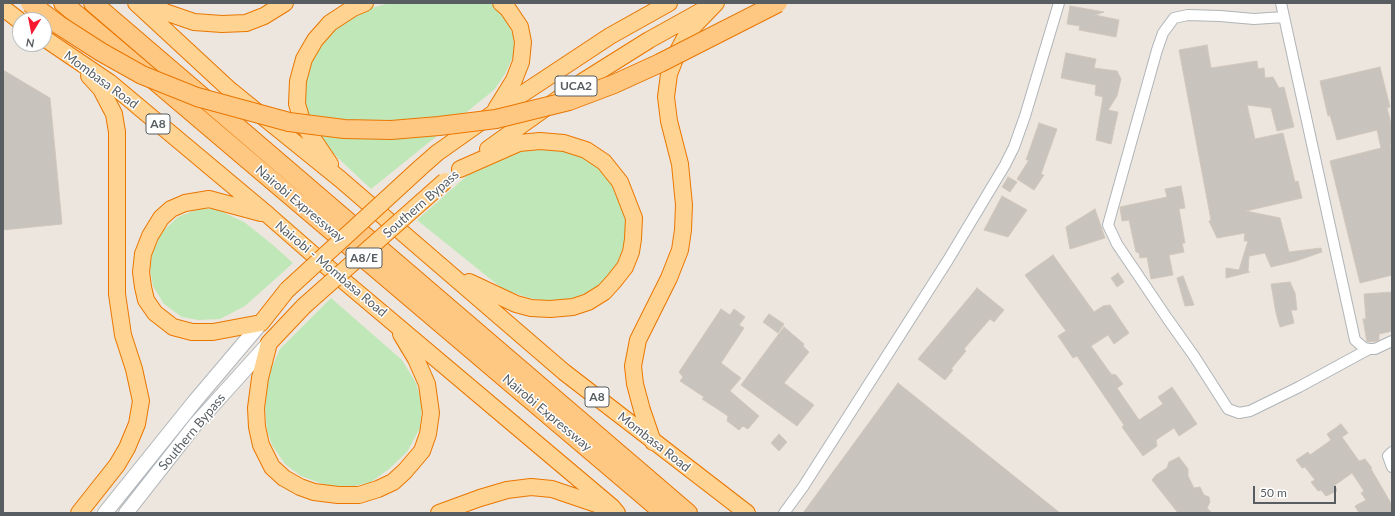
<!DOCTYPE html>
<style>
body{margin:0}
#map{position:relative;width:1395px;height:516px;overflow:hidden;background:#ece6de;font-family:Lato,sans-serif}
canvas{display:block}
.frame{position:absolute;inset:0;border:4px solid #575d61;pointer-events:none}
.north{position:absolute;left:12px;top:12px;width:40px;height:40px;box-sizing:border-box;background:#fff;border:1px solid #bcbec0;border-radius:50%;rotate:190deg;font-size:11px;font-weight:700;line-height:16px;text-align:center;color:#575d61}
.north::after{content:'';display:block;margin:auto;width:14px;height:18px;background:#f71930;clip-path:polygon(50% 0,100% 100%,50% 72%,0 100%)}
.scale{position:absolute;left:1253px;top:486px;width:83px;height:18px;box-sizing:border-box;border:2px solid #575d61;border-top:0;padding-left:5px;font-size:12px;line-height:14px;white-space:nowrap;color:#575d61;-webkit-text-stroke:3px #fff;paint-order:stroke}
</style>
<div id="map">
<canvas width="1395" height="516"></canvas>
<div class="frame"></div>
<div class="north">N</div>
<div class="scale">50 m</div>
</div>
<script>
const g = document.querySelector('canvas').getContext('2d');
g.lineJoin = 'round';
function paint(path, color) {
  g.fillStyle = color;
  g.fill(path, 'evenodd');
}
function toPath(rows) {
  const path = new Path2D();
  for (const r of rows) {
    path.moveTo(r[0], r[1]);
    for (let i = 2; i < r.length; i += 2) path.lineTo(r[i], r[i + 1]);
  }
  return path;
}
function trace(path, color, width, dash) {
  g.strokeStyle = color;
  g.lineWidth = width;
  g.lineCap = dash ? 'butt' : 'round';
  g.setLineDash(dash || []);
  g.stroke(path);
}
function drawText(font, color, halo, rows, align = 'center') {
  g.font = font + ' Lato,sans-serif';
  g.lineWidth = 3;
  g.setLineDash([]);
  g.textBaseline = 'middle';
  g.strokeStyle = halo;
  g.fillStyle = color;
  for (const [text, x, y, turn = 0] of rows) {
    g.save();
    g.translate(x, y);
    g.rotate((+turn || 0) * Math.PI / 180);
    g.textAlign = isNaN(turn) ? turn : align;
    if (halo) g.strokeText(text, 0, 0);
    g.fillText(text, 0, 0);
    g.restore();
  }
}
const green = toPath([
 [390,3,492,3,505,17,513,35,515,52,505,74,494,90,371,189,337,157,322,140,305,108,305,77,316,51,333,29,371,8],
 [538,145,590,158,611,179,626,218,626,241,615,268,598,286,585,294,557,303,530,298,504,290,417,220,469,174,500,157],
 [198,209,216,209,244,222,273,245,293,263,245,306,220,319,198,320,182,317,164,304,153,286,150,268,153,250,163,231,178,217],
 [331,298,402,360,416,383,422,404,420,428,407,452,389,469,371,482,350,487,328,486,301,476,285,464,272,445,267,430,265,407,269,374,280,349]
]);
const building = toPath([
 [1070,6,1104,12,1095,15,1119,20,1116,37,1079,30,1080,26,1067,24,1070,6],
 [1207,45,1211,68,1257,61,1258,69,1264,68,1265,78,1273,77,1279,88,1284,87,1294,127,1277,131,1271,108,1247,105,1255,139,1283,133,1295,182,1298,181,1302,198,1246,211,1280,218,1289,252,1321,248,1322,252,1296,261,1271,267,1265,253,1249,256,1248,272,1250,272,1226,278,1226,268,1239,270,1248,241,1244,241,1245,233,1217,238,1209,221,1211,220,1179,50,1207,45],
 [1066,53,1096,59,1094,68,1117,71,1121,79,1117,96,1108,110,1118,112,1111,144,1096,140,1103,97,1095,95,1096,85,1061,78,1066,53],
 [1380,67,1390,107,1387,108,1392,127,1392,143,1390,144,1392,153,1392,275,1360,283,1330,161,1381,148,1377,130,1337,140,1330,115,1328,116,1320,81,1380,67],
 [3,70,50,98,62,224,3,230,3,70],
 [1039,123,1057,129,1041,174,1044,175,1034,190,1017,179,1029,160,1026,160,1039,123],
 [1008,177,1017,182,1010,192,1002,187,1008,177],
 [1181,186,1185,208,1179,209,1185,243,1182,243,1184,252,1169,255,1173,275,1151,279,1147,257,1140,258,1139,253,1136,252,1129,220,1122,221,1120,207,1167,197,1165,189,1181,186],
 [1002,196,1027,210,1008,237,984,230,1002,196],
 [1095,209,1105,238,1070,249,1066,227,1095,209],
 [1053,255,1094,312,1103,306,1110,305,1129,333,1114,344,1108,335,1091,346,1111,374,1116,375,1123,384,1117,388,1139,420,1163,404,1158,397,1172,387,1197,424,1179,436,1174,428,1156,440,1157,446,1143,456,1122,427,1124,425,1077,356,1073,358,1058,336,1066,331,1025,275,1053,255],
 [1118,273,1124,282,1117,287,1111,278,1118,273],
 [1183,276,1194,305,1185,306,1177,278,1183,276],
 [1290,282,1295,293,1297,310,1291,310,1294,323,1280,327,1276,313,1271,284,1290,282],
 [977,288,1004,310,994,322,990,319,976,335,964,349,966,351,951,369,953,370,945,380,918,359,977,288],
 [1392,292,1392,331,1379,334,1379,340,1377,341,1367,342,1363,319,1366,319,1364,294,1392,292],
 [721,309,730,315,734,309,745,317,739,325,744,328,721,363,741,378,730,391,759,416,748,429,743,426,739,430,727,421,728,416,702,399,704,397,680,381,683,377,679,372,721,309],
 [769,314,784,324,778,333,763,322,769,314],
 [784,327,804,344,803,346,809,352,784,383,814,405,797,426,741,385,784,327],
 [898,383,1060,513,803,513,898,383],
 [1341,424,1348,433,1342,437,1359,461,1365,459,1372,468,1371,469,1392,505,1392,513,1359,513,1355,506,1366,500,1361,493,1364,491,1352,473,1335,485,1337,491,1326,496,1321,490,1318,491,1311,482,1315,480,1305,467,1302,468,1296,460,1308,452,1310,455,1331,440,1327,434,1341,424],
 [779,434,787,442,779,451,771,443,779,434],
 [1179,457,1188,469,1188,476,1194,488,1200,487,1204,495,1209,497,1210,502,1207,508,1212,513,1178,513,1152,480,1156,475,1167,468,1169,462,1179,457]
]);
const minor = toPath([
 [1281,3,1355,340,1364,348,1369,349,1375,349,1392,341],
 [1284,17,1254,19,1220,16,1188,15,1174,18,1163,33,1157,50,1108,225,1117,244,1167,318,1194,356,1228,409,1239,413,1250,411,1299,387,1369,349],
 [1392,452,1388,456,1392,467],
 [784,513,803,487,948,260,1005,165,1014,147,1025,116,1059,3]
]);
const secondary = toPath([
 [105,513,195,401,261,323],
 [126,513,195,425,269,343]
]);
const trunk = toPath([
 [136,3,230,90,340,179,564,372,747,513],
 [146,3,165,12,194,22,222,24,246,23,264,16,285,3],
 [3,8,20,21],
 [44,38,109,82,268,215,332,271,612,507,617,513],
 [496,109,514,80,521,62,523,42,520,27,508,9,501,3],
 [488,149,582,82,649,40,703,10],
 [330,164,303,124,297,104,298,81,304,59,315,40,330,23,353,8,365,3],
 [420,168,437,153,495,112,610,36,669,3],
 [460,169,519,143,540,141,564,143,586,150,604,162,620,182,634,218,633,239,631,252,625,267,614,281,604,292,588,302,573,307,550,309,531,308,516,304,469,282],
 [261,213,209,199,185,203,171,209,161,218,150,236,143,254,141,272,143,287,146,300,155,313,173,327,192,332,213,332,261,323,287,290],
 [304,306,269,343,260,378,256,408,257,427,261,445,272,467,284,478,300,487,314,492,338,495,359,495,378,489,393,482,405,471,422,451,428,434,431,413,427,384,416,359,401,334],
 [653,442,642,410,635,384,633,366,638,340,669,278,680,250,683,230,684,205,680,164,669,121,666,97,669,74,678,51,688,32,716,3],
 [79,513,117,465,127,448,137,424,141,401,134,369,123,335,117,294,117,132,114,114,101,89,89,76],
 [439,513,480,498,507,490,531,487,552,489,599,505,608,506]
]);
const motorway = toPath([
 [63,3,664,513],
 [93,3,688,513]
]);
const trunkBridge = toPath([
 [287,290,420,168],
 [304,306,445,181]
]);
const motorwayBridge = toPath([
 [30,3,59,25,101,52,142,75,197,97,289,122,344,129,391,130,439,126,496,119,569,101,614,84,660,63,778,3]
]);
const shields = [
 [576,86,42],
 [158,124,24],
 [364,258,36],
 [597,397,24]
];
const shieldNames = [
 ["UCA2",576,86],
 ["A8",158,124],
 ["A8/E",364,258],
 ["A8",597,397]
];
const streetNames = [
 ["Mombasa Road",101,80,36],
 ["Nairobi Expressway",300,204,40],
 ["Southern Bypass",421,204,-41],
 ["Nairobi - Mombasa Road",331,269,40],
 ["Nairobi Expressway",547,413,40],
 ["Southern Bypass",192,432,-50],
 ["Mombasa Road",654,442,38]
];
paint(green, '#c0e7b7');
paint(building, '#c9c3bd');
trace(building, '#d1c7bc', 1);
trace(minor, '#afb4b8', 12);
trace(secondary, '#b0b6bb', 16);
trace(trunk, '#ea7600', 18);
trace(motorway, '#ea7600', 20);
trace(minor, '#fff', 10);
trace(secondary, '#fff', 14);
trace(trunk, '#ffd391', 16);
trace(motorway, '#ffc882', 18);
trace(trunkBridge, '#ea7600', 18, []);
trace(motorwayBridge, '#ea7600', 20, []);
trace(trunkBridge, '#ffd391', 16);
trace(motorwayBridge, '#ffc882', 18);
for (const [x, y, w] of shields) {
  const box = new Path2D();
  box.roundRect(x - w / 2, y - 10, w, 20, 3);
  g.fillStyle = '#fff';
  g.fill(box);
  trace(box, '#575d61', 1);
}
drawText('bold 12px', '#575d61', null, shieldNames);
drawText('13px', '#575d61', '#fff', streetNames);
</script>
